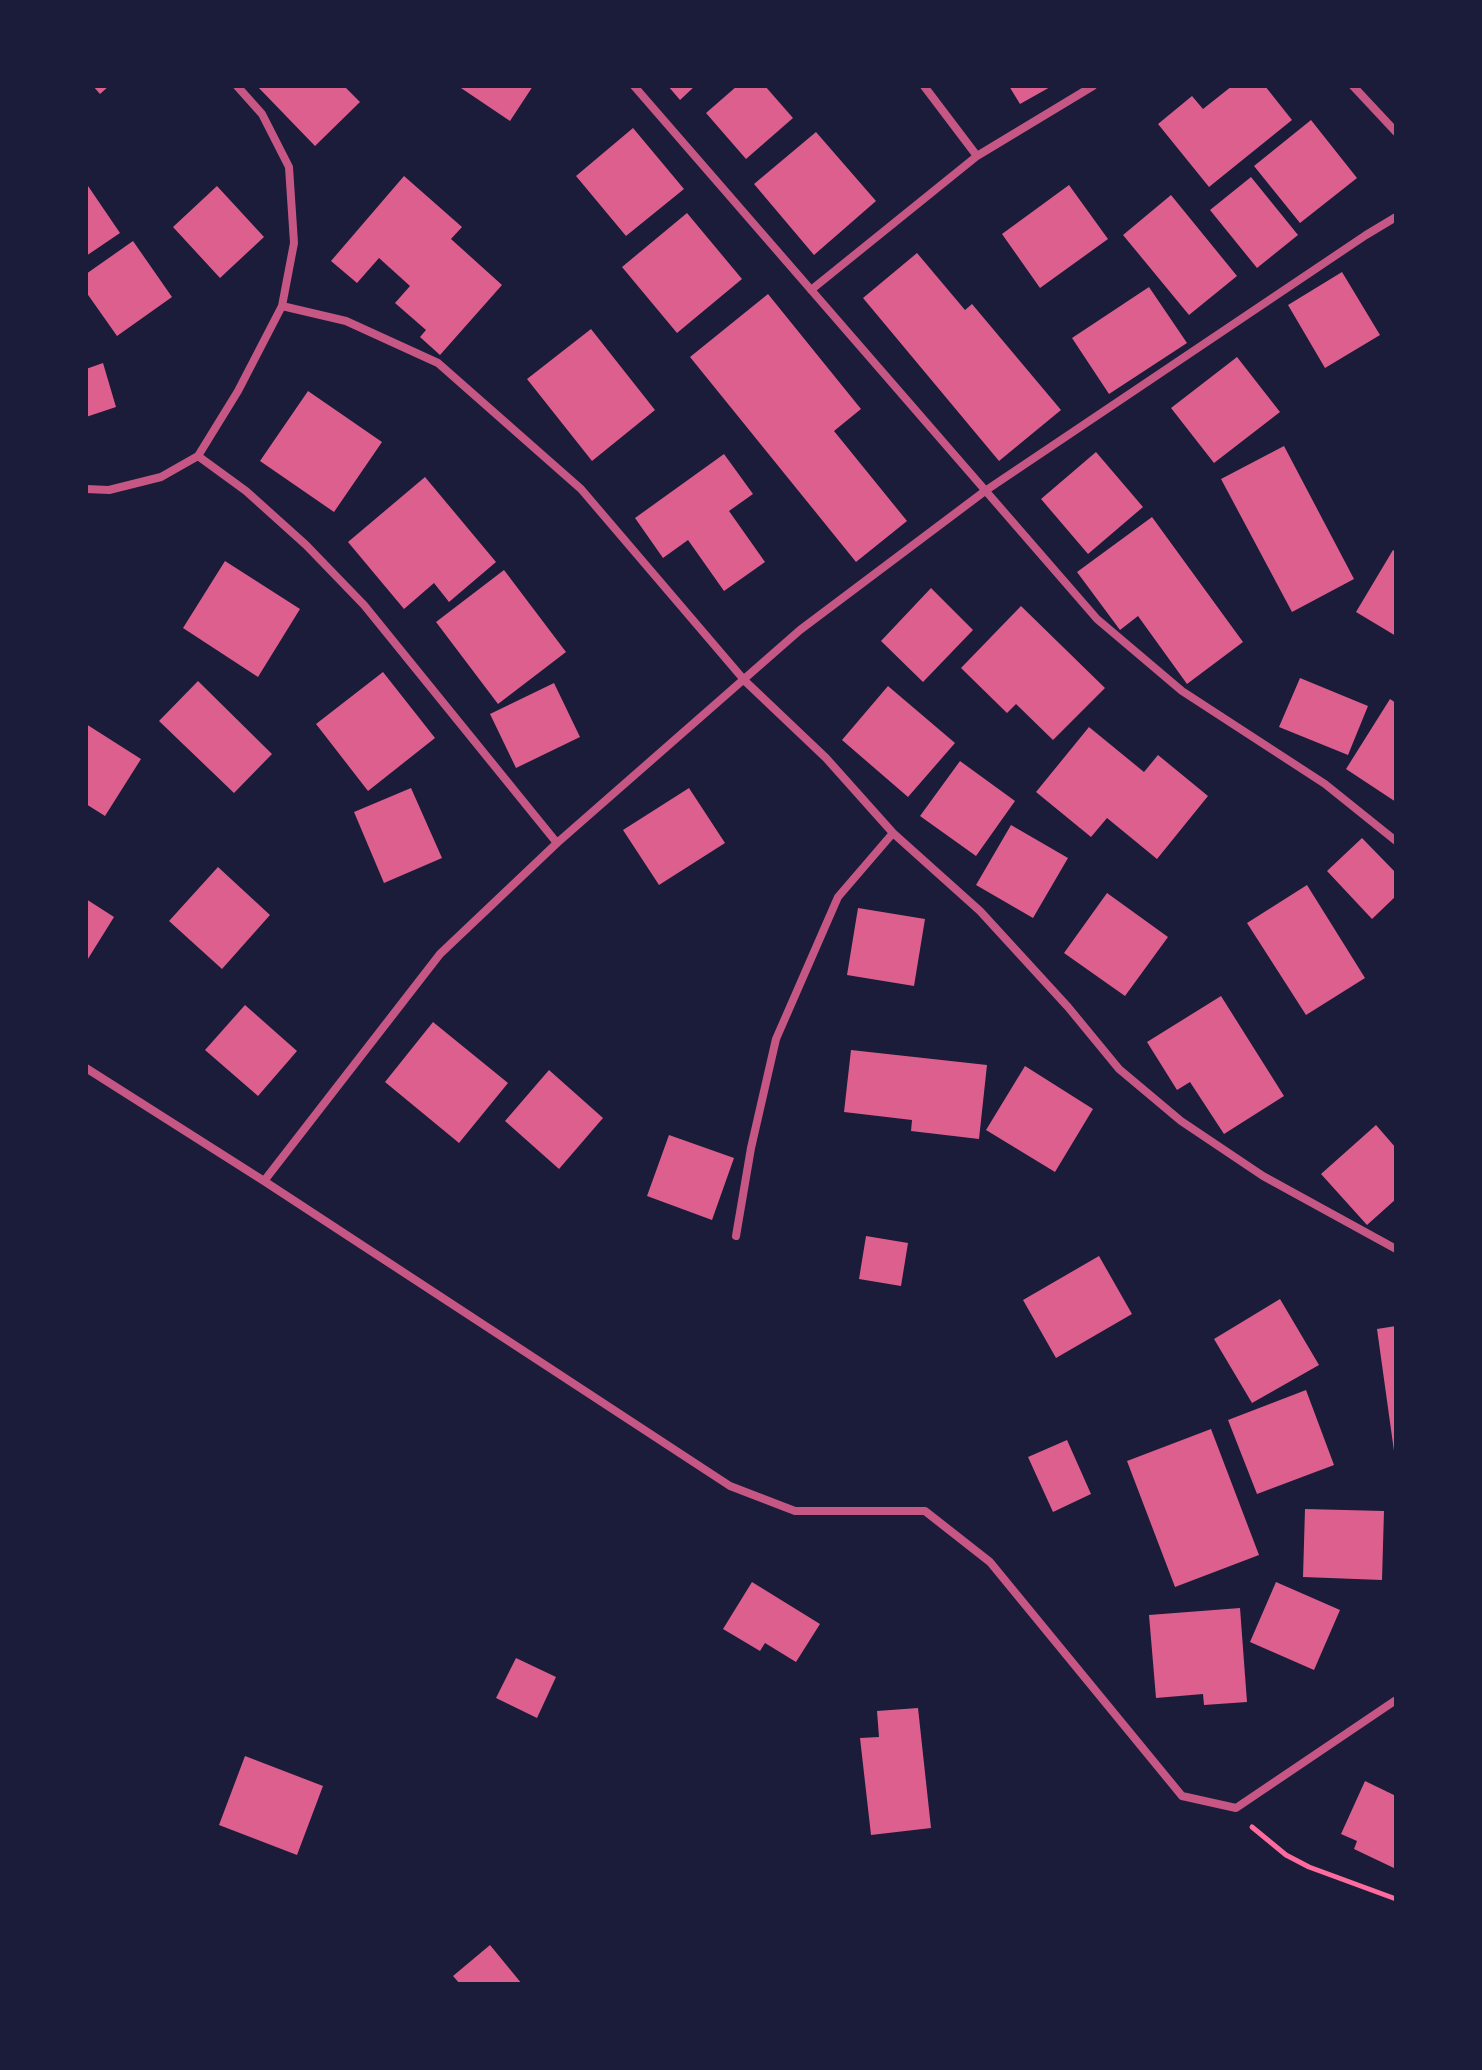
<!DOCTYPE html>
<style>
body{margin:0}
#map{position:relative;width:1482px;height:2070px;overflow:hidden;background:#1b1b3a;font-family:"Varela Round",sans-serif}
canvas{display:block}
.frame{position:absolute;inset:0;border:88px solid #1b1b3a;pointer-events:none}
</style>
<div id="map">
<canvas width="1482" height="2070"></canvas>
<div class="frame"></div>
</div>
<script>
const g = document.querySelector('canvas').getContext('2d');
g.lineJoin = 'round';
function paint(path, color) {
  g.fillStyle = color;
  g.fill(path, 'evenodd');
}
function toPath(rows) {
  const path = new Path2D();
  for (const r of rows) {
    path.moveTo(r[0], r[1]);
    for (let i = 2; i < r.length; i += 2) path.lineTo(r[i], r[i + 1]);
  }
  return path;
}
function trace(path, color, width, dash) {
  g.strokeStyle = color;
  g.lineWidth = width;
  g.lineCap = dash ? 'butt' : 'round';
  g.setLineDash(dash || []);
  g.stroke(path);
}
const building = toPath([
 [93,86,109,86,100,94],
 [257,86,344,86,360,102,315,146],
 [458,86,533,86,510,121],
 [668,86,695,86,680,100],
 [737,86,765,86,793,118,746,159,706,113],
 [1009,86,1052,86,1020,104],
 [1232,86,1265,86,1292,120,1209,187,1158,124,1192,96,1203,109],
 [1311,120,1357,178,1300,223,1254,166],
 [633,128,684,189,626,236,576,176],
 [816,132,876,201,814,255,754,184],
 [404,176,462,227,451,239,502,285,440,355,420,337,426,330,395,303,410,286,379,258,357,283,331,261],
 [1251,177,1298,235,1257,268,1210,210],
 [86,183,120,233,86,256],
 [1069,185,1108,239,1040,288,1002,234],
 [217,186,264,237,220,278,173,227],
 [1171,195,1237,276,1189,315,1123,235],
 [687,213,742,279,677,333,622,267],
 [133,241,172,297,117,336,86,292,86,274],
 [917,253,965,310,972,304,1061,410,999,461,863,298],
 [1342,272,1380,335,1325,368,1288,305],
 [1149,287,1187,343,1109,394,1072,338],
 [768,294,861,409,834,431,907,521,856,562,690,357],
 [591,329,655,410,592,461,527,379],
 [1237,357,1280,412,1214,463,1171,408],
 [103,363,116,407,86,417,86,369],
 [308,391,382,442,334,512,260,461],
 [1284,446,1354,579,1292,612,1221,479],
 [1096,452,1143,507,1088,554,1041,499],
 [724,454,753,494,729,511,765,562,724,591,688,540,663,558,635,518],
 [425,477,496,562,449,602,434,583,404,609,348,542],
 [1152,517,1243,642,1187,684,1138,616,1120,630,1077,572],
 [1393,550,1396,552,1396,636,1356,612],
 [225,561,300,609,258,677,183,628],
 [504,570,566,652,498,704,436,622],
 [931,588,973,630,923,682,881,641],
 [1021,606,1105,688,1053,740,1016,704,1007,713,961,668],
 [383,672,435,738,368,791,316,724],
 [1300,678,1368,706,1348,755,1279,727],
 [198,681,272,754,234,793,159,721],
 [554,683,580,737,516,768,490,714],
 [888,686,955,743,908,797,842,740],
 [1390,699,1396,703,1396,802,1346,769],
 [86,724,141,759,105,816,86,804],
 [1089,727,1144,772,1158,755,1208,796,1157,859,1107,818,1091,837,1036,792],
 [960,761,1015,801,976,856,920,816],
 [411,788,442,858,384,883,354,812],
 [689,788,725,843,659,885,623,830],
 [1011,825,1068,858,1033,918,976,885],
 [1362,838,1396,873,1396,896,1372,919,1327,871],
 [218,867,270,915,222,969,169,921],
 [1307,885,1365,978,1306,1015,1247,923],
 [1107,893,1168,937,1125,996,1064,953],
 [86,899,114,917,86,962],
 [858,908,925,919,914,986,847,975],
 [1221,996,1284,1096,1224,1134,1190,1082,1177,1090,1147,1042],
 [245,1005,297,1051,258,1096,205,1050],
 [433,1022,508,1083,459,1143,385,1082],
 [851,1050,987,1065,979,1139,911,1131,912,1120,844,1112],
 [1025,1066,1093,1109,1055,1172,986,1130],
 [549,1070,603,1118,559,1169,505,1121],
 [1376,1125,1396,1148,1396,1199,1367,1225,1321,1174],
 [669,1135,734,1158,712,1220,647,1196],
 [866,1236,908,1243,901,1286,859,1279],
 [1099,1256,1132,1314,1056,1358,1023,1300],
 [1280,1299,1319,1365,1252,1403,1214,1339],
 [1396,1326,1396,1451,1394,1451,1377,1329],
 [1306,1390,1334,1465,1257,1494,1228,1420],
 [1211,1429,1259,1555,1175,1587,1127,1461],
 [1067,1440,1091,1494,1053,1512,1028,1457],
 [1305,1509,1384,1511,1382,1580,1303,1577],
 [752,1582,820,1624,796,1662,765,1643,760,1651,723,1629],
 [1276,1582,1340,1610,1314,1670,1250,1642],
 [1240,1608,1247,1702,1204,1705,1203,1694,1156,1698,1149,1615],
 [516,1658,556,1677,537,1718,496,1698],
 [918,1708,931,1828,871,1835,860,1738,879,1737,877,1711],
 [245,1756,323,1786,297,1855,219,1825],
 [1365,1781,1396,1796,1396,1869,1354,1849,1357,1841,1341,1834],
 [490,1945,522,1984,460,1984,453,1976]
]);
const path = toPath([
 [1252,1827,1286,1855,1309,1867,1396,1899]
]);
const minor = toPath([
 [237,86,262,114,289,167,294,243,282,306],
 [634,86,1097,619,1182,691,1325,784,1396,841],
 [924,86,977,156],
 [1353,86,1396,132],
 [811,290,977,156,1093,86],
 [198,456,246,491,306,545,364,605,557,843],
 [86,489,109,490,161,477,198,456,238,391,282,306,346,321,438,363,581,489,745,681,826,758,893,833,980,911,1068,1007,1119,1069,1181,1121,1263,1176,1396,1249],
 [86,1068,264,1181,730,1486,795,1511,925,1511,990,1562,1182,1796,1236,1808,1396,1700],
 [264,1181,440,954,557,843,800,630,985,491,1366,235,1396,217],
 [736,1236,751,1148,776,1039,838,897,893,833]
]);
paint(building, '#dd5f8e');
trace(path, '#ff6b9d', 5);
trace(minor, '#c65784', 8);
</script>
